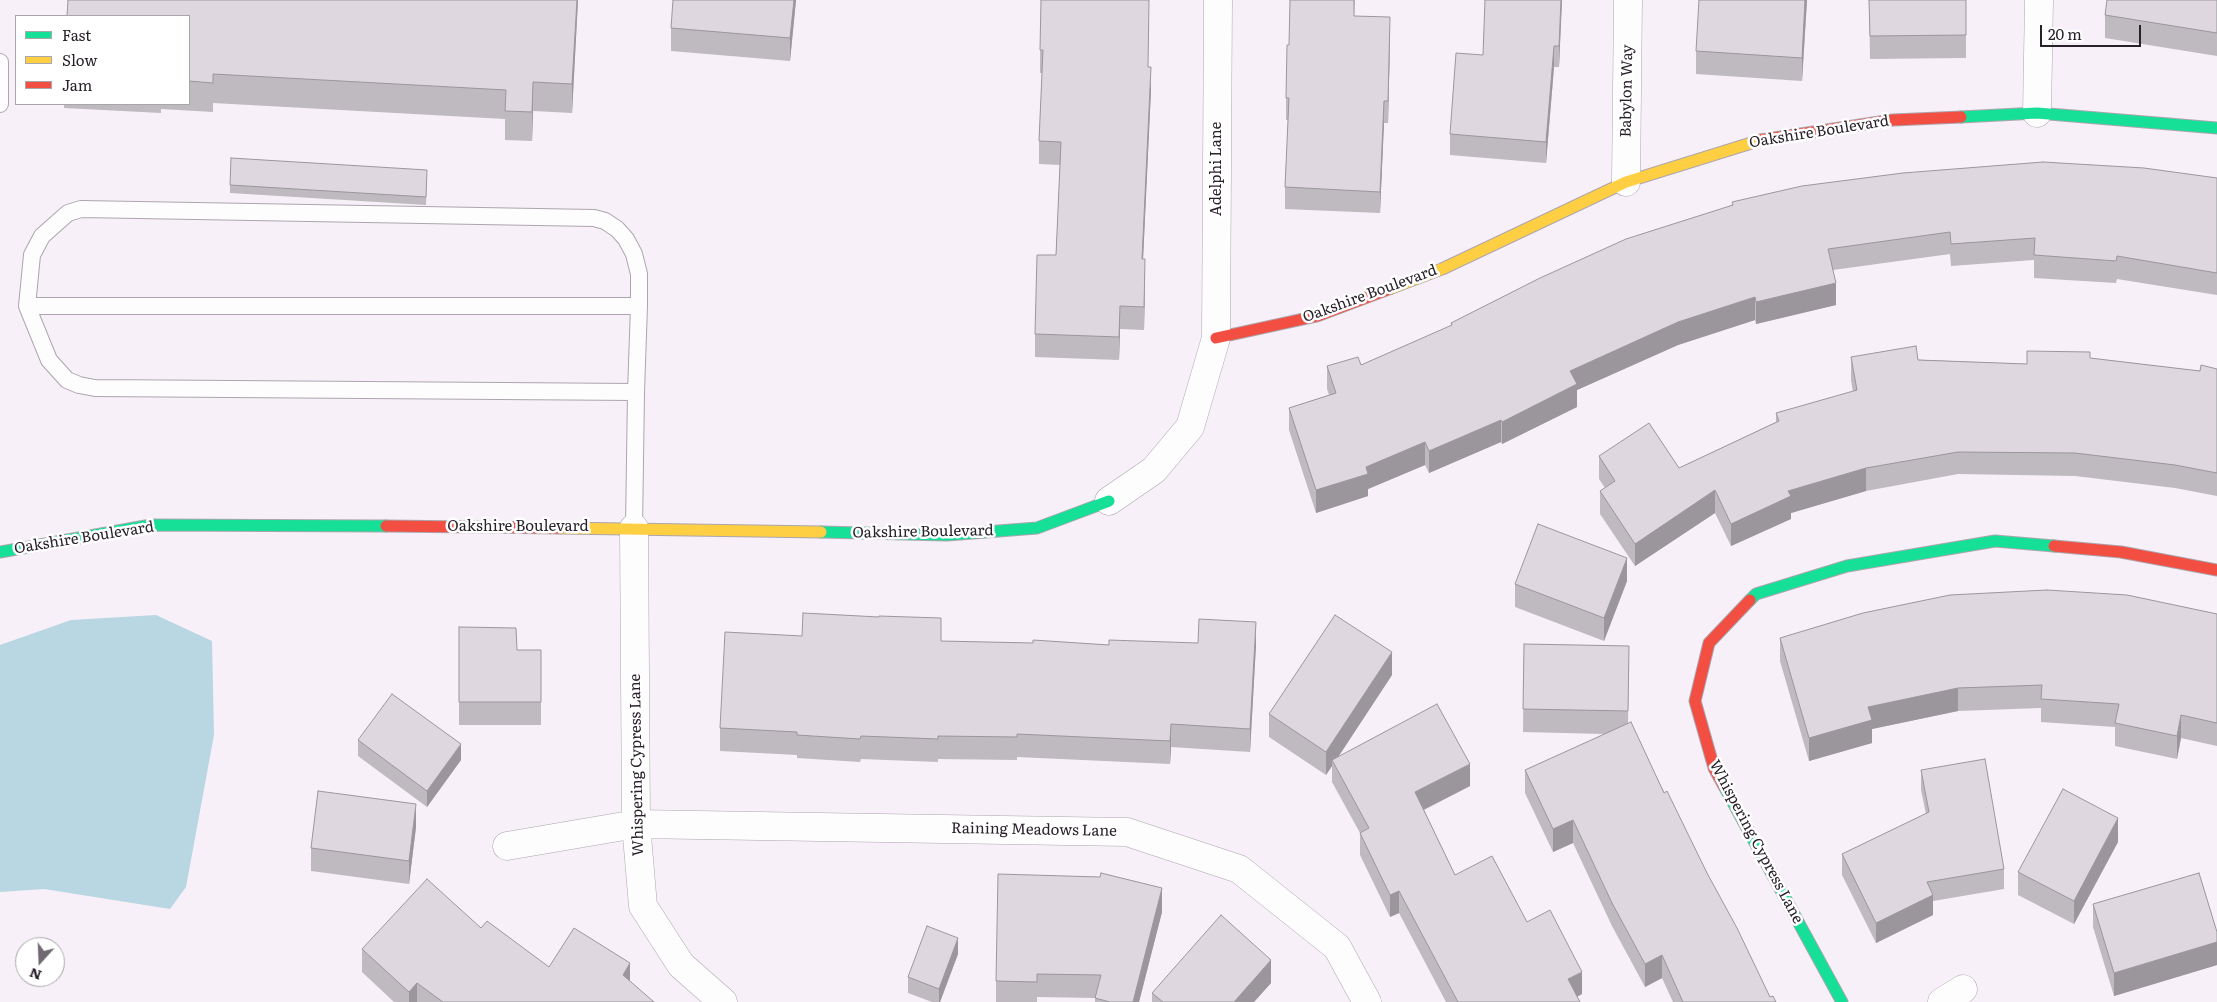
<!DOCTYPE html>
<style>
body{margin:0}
#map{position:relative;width:2217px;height:1002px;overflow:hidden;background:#f7f0f8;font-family:Literata,serif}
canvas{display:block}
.legend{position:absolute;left:15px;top:15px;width:175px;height:90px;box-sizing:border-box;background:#fff;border:1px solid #a9a6aa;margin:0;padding:6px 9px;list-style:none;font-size:15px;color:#29212a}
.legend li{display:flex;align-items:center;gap:10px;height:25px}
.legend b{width:25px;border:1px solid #a9a6aa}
.north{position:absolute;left:15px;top:937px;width:50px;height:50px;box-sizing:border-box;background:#fff;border:1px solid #a9a6aa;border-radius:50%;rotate:200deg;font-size:14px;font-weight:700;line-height:20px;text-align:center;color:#29212a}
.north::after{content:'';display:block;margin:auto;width:18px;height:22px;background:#716972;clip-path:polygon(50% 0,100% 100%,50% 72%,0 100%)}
.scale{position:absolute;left:2040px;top:25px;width:101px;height:22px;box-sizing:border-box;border:2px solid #29212a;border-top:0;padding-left:6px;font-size:15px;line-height:18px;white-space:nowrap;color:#29212a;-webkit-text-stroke:4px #fff;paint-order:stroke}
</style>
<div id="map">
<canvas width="2217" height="1002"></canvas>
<ul class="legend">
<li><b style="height:6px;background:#16e098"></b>Fast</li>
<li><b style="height:6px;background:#ffcf43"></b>Slow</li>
<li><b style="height:6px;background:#f24e42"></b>Jam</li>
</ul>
<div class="north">N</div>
<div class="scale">20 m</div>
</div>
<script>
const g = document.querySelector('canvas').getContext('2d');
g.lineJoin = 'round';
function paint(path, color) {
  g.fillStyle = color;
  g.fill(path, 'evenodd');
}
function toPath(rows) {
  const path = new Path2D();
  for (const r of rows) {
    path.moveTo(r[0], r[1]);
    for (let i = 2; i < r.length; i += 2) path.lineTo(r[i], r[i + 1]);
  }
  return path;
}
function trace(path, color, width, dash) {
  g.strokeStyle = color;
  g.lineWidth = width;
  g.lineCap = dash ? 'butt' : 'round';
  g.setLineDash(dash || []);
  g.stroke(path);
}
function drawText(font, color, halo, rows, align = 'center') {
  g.font = font + ' Literata,serif';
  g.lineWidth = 5;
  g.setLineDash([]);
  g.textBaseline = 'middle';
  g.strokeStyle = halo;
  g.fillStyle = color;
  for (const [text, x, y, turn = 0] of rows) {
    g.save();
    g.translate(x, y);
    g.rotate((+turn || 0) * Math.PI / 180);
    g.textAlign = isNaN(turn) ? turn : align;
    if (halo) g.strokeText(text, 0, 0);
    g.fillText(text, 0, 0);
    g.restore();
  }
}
const water = toPath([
 [156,615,212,641,214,735,186,887,170,909,44,889,0,892,0,645,71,620]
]);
const lane = toPath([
 [0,62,0,104],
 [27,306,639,306,636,392,95,388,79,385,67,380,49,360,27,306,32,255,42,236,68,213,81,209,594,218,605,221,617,229,626,239,634,254,639,274,639,306],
 [634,528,636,392]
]);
const street = toPath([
 [2037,113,2039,0],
 [1626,182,1628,0],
 [1109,501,1154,470,1190,427,1216,338,1218,0],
 [634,528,636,824,643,906,681,965,723,1002],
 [507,846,636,824,1127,832,1239,869,1337,947,1367,1002],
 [1942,1002,1963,989]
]);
const fast = toPath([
 [1961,117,2037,113,2217,128],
 [821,532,947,535,1037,528,1109,501],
 [0,552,151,525,386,526],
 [1750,600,1756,594,1847,566,1995,541,2054,546],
 [1724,786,1842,1002]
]);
const slow = toPath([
 [1389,289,1442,269,1626,182,1761,140],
 [560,528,821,532]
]);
const jam = toPath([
 [1761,140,1893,120,1961,117],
 [1216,338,1317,316,1389,289],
 [386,526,560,528],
 [2054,546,2121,552,2217,570],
 [1724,786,1714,768,1695,701,1709,643,1750,600]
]);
const wall = toPath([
 [68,0,578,0,572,113,533,111,532,141,505,140,505,119,213,103,213,112,161,109,161,113,64,108,64,104,189,104,189,16],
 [796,0,790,61,671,51,671,28],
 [1355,0,1354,16,1390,39,1388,123,1384,123,1380,213,1285,209,1285,187,1288,120,1286,120,1286,98,1289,45],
 [1562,0,1559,67,1554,67,1546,163,1450,155,1450,134,1483,55],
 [1807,0,1802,81,1696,74,1696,51],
 [1869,0,1966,0,1966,58,1870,59],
 [2217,0,2217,56,2105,38,2105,15],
 [1040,50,1149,67,1151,90,1143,259,1145,282,1144,330,1120,329,1119,360,1035,357,1035,334,1056,255,1060,165,1039,164,1039,141,1042,73,1040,73],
 [427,178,426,205,230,193,230,185],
 [2217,178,2217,295,2117,279,2116,283,2034,278,2034,260,1951,266,1950,254,1833,270,1836,305,1756,324,1755,320,1678,345,1577,390,1577,407,1502,444,1501,442,1429,473,1425,465,1368,489,1368,496,1316,513,1289,430,1289,408,1329,395,1327,389,1327,366,1361,365,1451,326,1451,323,1732,205,1732,202],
 [1851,357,2027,364,2090,358,2200,371,2217,369,2217,496,2175,488,2075,476,1958,474,1866,491,1791,513,1791,519,1731,546,1715,513,1635,566,1600,514,1600,491,1605,488,1599,479,1599,456,1679,468,1776,422,1776,413,1853,392,1851,380],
 [1627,581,1604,641,1515,607,1515,584],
 [2217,614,2217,746,2181,738,2177,759,2115,746,2115,727,2041,722,2041,708,1958,711,1872,729,1872,743,1809,761,1780,661,1780,638],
 [459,627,517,650,541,650,541,725,459,725],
 [802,636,941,641,1109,645,1256,645,1250,752,1171,747,1170,764,1017,757,1017,760,938,759,938,762,861,759,860,762,797,758,797,755,720,751,720,728],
 [1524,644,1629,646,1628,723,1707,873,1770,997,1776,1002,1673,1002,1662,978,1645,987,1612,926,1573,843,1553,852,1525,793,1525,770,1605,734,1523,732],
 [1392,675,1339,756,1470,786,1424,810,1455,875,1527,922,1582,994,1577,997,1580,1002,1446,1002,1399,913,1390,917,1360,855,1360,833,1332,782,1332,766,1326,775,1269,737,1269,714],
 [358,740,461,760,427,807,358,756],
 [1921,770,2004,869,2004,889,1933,901,1933,915,1876,943,1842,875,1842,854,1926,814,1921,790],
 [416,827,409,884,311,871,311,848],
 [2118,842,2074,924,2018,895,2018,872],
 [2093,904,2217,932,2217,965,2114,996,2093,927],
 [1162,912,1139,1002,1095,1002,1095,998,1037,997,1037,1002,996,1002,996,981],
 [481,928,549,967,630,982,654,1002,394,1002,362,972,362,949],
 [958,954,940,1002,932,1002,908,993,908,977],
 [1271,983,1254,1002,1152,1002,1152,993]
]);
const shadedWall = toPath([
 [577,0,578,0,572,113,572,84],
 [794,0,796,0,790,61,790,38],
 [1561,0,1562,0,1559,67,1559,46],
 [1805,0,1807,0,1802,81,1802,58],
 [1390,17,1390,39,1388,123,1388,101],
 [1554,46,1554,67,1546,163,1546,142],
 [1151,67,1151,90,1142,282,1142,259],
 [533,82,533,111,532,141,532,112],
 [1384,101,1384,123,1380,213,1380,192],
 [1145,259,1145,282,1144,330,1144,307],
 [1836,283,1836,305,1756,324,1756,302],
 [1755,297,1755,320,1678,345,1577,390,1577,407,1502,444,1502,422,1570,371,1678,322],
 [1120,306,1120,329,1119,360,1119,337],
 [1501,420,1501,442,1429,473,1429,451],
 [1425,442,1425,465,1368,489,1368,496,1316,513,1316,490,1366,467],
 [1866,468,1866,491,1791,513,1791,519,1731,546,1731,524,1788,491],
 [1715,490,1715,513,1635,566,1635,544],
 [1627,558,1627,581,1604,641,1604,618],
 [1256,622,1256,645,1250,752,1250,729],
 [1392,652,1392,675,1334,763,1332,760,1332,766,1326,775,1326,752],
 [1958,688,1958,711,1872,729,1872,743,1809,761,1809,738,1868,707],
 [2181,715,2181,738,2177,759,2177,736],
 [1171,724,1171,747,1170,764,1170,741],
 [461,744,461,760,427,807,427,791],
 [1470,764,1470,786,1415,814,1415,792],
 [416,804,416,827,409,884,409,861],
 [2118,818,2118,842,2074,924,2074,901],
 [1573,820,1573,843,1553,852,1553,829],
 [1162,888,1162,912,1139,1002,1133,1002],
 [1399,891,1399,913,1390,917,1390,895],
 [1933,895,1933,915,1876,943,1876,923],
 [958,938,958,954,940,1002,939,1002,939,989],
 [2217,942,2217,965,2114,996,2114,973],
 [1662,955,1662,978,1645,987,1645,964],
 [1271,960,1271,983,1254,1002,1234,1002],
 [630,963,630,986,623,975],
 [1582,972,1582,994,1568,1001,1568,979],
 [417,983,417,1002,409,1002,409,992]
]);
const building = toPath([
 [68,0,577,0,572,84,533,82,532,112,505,111,506,90,213,74,213,83,189,81,189,16,67,16,68,0],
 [673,0,794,0,790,38,671,28,673,0],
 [1041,0,1149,0,1148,67,1151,67,1142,259,1145,259,1144,307,1120,306,1119,337,1035,334,1037,255,1056,255,1061,142,1039,141,1043,50,1040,50,1041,0],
 [1290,0,1354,0,1354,16,1390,17,1388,101,1384,101,1380,192,1285,187,1289,98,1286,98,1287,45,1289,45,1290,0],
 [1485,0,1561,0,1559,46,1554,46,1546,142,1450,134,1456,53,1483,55,1485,0],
 [1699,0,1805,0,1802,58,1696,51,1699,0],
 [1869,0,1966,0,1966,35,1870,36,1869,0],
 [2107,0,2217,0,2217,33,2105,15,2107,0],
 [231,158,427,170,426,197,230,185,231,158],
 [2043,162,2144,168,2217,178,2217,273,2117,256,2116,261,2034,255,2035,238,1951,244,1950,232,1828,249,1836,283,1756,302,1755,297,1678,322,1570,371,1577,384,1502,422,1501,420,1429,451,1425,442,1366,467,1368,474,1316,490,1289,408,1336,393,1327,366,1358,357,1361,365,1452,325,1451,323,1540,278,1626,239,1733,205,1732,202,1802,186,1903,173,2043,162],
 [1916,346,1918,360,2027,364,2027,351,2090,352,2090,358,2200,371,2201,365,2217,369,2217,473,2175,465,2075,453,1958,452,1866,468,1788,491,1791,496,1731,524,1715,490,1635,544,1600,491,1615,481,1599,456,1649,423,1679,468,1779,421,1776,413,1857,390,1851,357,1916,346],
 [1538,524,1627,558,1604,618,1515,584,1538,524],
 [2047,590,2127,595,2217,614,2217,723,2181,715,2177,736,2115,723,2119,704,2041,699,2042,685,1958,688,1868,707,1872,720,1809,738,1780,638,1863,613,1950,595,2047,590],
 [803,613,879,617,879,616,941,618,941,641,1033,643,1033,640,1109,645,1109,640,1198,643,1199,619,1256,622,1250,729,1171,724,1170,741,1017,734,1017,737,938,736,938,739,861,736,860,739,797,735,797,732,720,728,725,632,802,636,803,613],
 [1335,615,1392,652,1326,752,1269,714,1335,615],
 [459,627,516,628,517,650,541,650,541,702,459,702,459,627],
 [1524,644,1629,646,1628,711,1523,709,1524,644],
 [392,694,461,744,427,791,358,740,392,694],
 [1437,704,1470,764,1415,792,1455,875,1492,856,1527,922,1550,910,1582,972,1568,979,1580,1002,1458,1002,1399,891,1390,895,1360,833,1369,828,1332,760,1437,704],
 [1631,722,1664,793,1667,791,1707,873,1737,928,1770,997,1773,996,1776,1002,1683,1002,1662,955,1645,964,1612,903,1573,820,1553,829,1525,770,1631,722],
 [1985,759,2004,869,1927,882,1933,895,1876,923,1842,854,1929,812,1921,770,1985,759],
 [2063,789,2118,818,2074,901,2018,872,2063,789],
 [318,791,416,804,409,861,311,848,318,791],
 [1101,873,1162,888,1133,1002,1110,1002,1095,998,1101,975,1037,974,1037,982,996,981,998,874,1100,877,1101,873],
 [2199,873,2217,932,2217,942,2114,973,2093,904,2199,873],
 [427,879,481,928,487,921,549,967,574,928,630,963,623,975,654,1002,443,1002,417,983,409,992,362,949,427,879],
 [1221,915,1271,960,1234,1002,1163,1002,1152,993,1221,915],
 [927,926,958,938,939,989,908,977,927,926]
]);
const streetNames = [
 ["Babylon Way",1627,91,-89],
 ["Oakshire Boulevard",1819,132,-9],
 ["Adelphi Lane",1217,169,-90],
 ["Oakshire Boulevard",1370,294,-20],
 ["Oakshire Boulevard",518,527],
 ["Oakshire Boulevard",923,532,-1],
 ["Oakshire Boulevard",84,538,-9],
 ["Whispering Cypress Lane",637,765,-91],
 ["Raining Meadows Lane",1034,830,1],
 ["Whispering Cypress Lane",1756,842,62]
];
paint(water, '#b8d7e2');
trace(lane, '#aca5ad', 18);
trace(street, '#aca5ad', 29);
trace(fast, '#aca5ad', 13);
trace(slow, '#aca5ad', 13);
trace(jam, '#aca5ad', 13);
trace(lane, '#fefdfe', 16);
trace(street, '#fefdfe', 28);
trace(fast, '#16e098', 11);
trace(slow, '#ffcf43', 11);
trace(jam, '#f24e42', 11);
paint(wall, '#bfb9c0');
paint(shadedWall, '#9b969c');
paint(building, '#ded7df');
trace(building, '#9b969c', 1);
drawText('15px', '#29212a', '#fff', streetNames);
</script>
